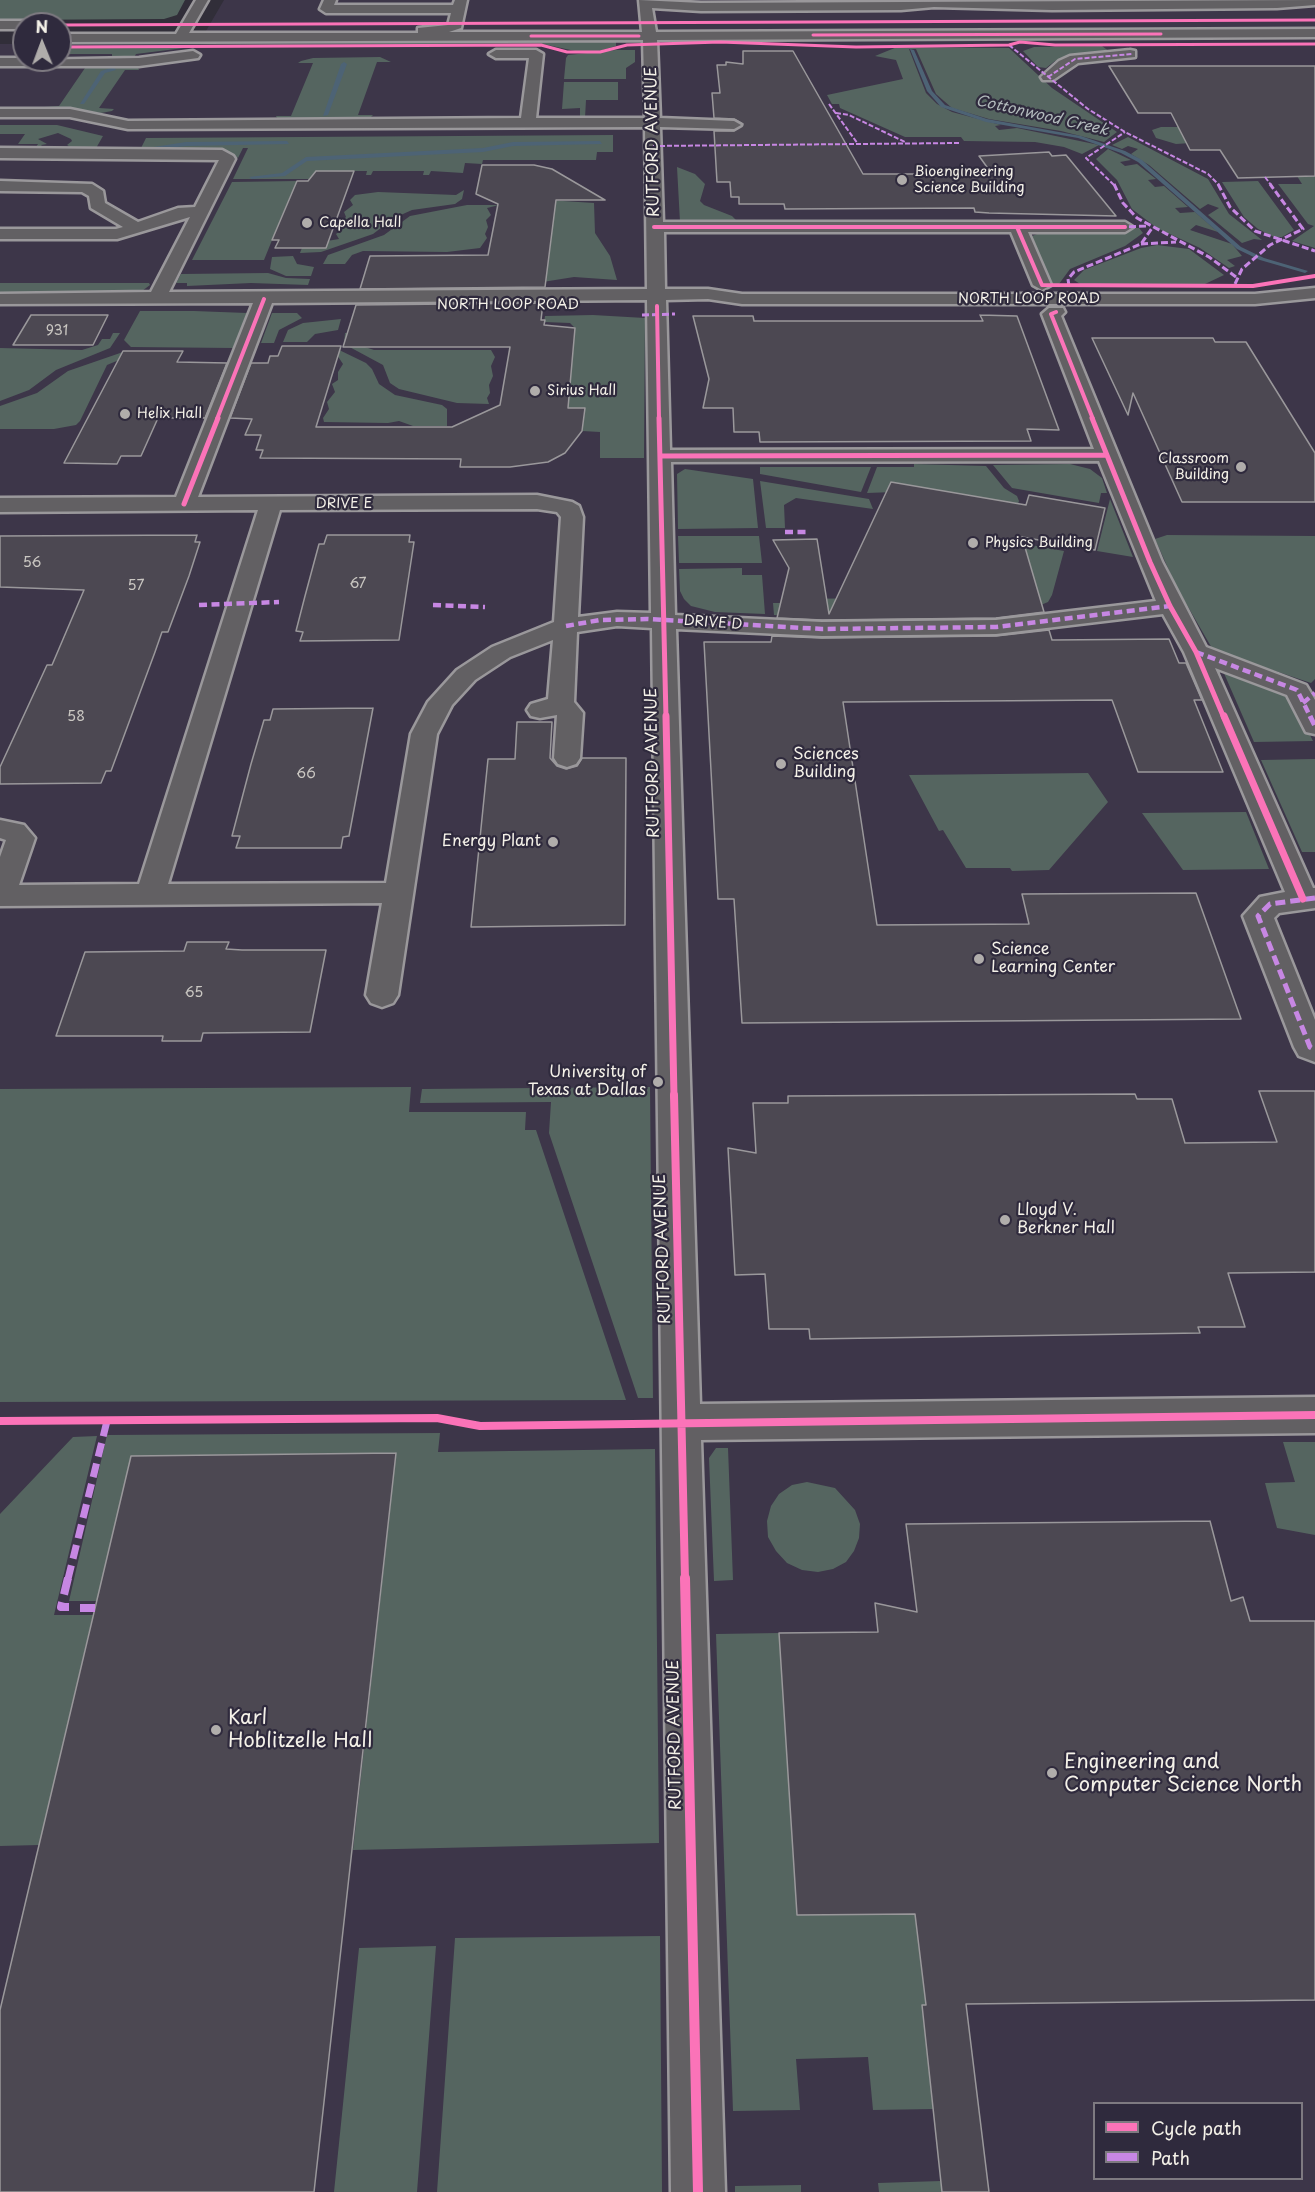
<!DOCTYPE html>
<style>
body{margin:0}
#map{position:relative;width:1315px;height:2192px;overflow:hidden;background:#312e39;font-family:"Playpen Sans",sans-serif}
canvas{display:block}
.legend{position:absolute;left:1093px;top:2102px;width:210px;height:78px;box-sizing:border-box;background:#2f2a3d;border:2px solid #7e7a81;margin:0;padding:8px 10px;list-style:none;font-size:18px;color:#f4f1e8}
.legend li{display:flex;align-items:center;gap:12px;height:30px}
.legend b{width:30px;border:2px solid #7e7a81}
.north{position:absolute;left:12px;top:12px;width:60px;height:60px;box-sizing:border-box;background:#2f2a3d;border:2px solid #7e7a81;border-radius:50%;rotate:359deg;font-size:16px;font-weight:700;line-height:24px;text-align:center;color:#f4f1e8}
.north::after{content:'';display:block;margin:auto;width:21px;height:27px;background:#b0adab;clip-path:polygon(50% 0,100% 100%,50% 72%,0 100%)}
</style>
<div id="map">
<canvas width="1315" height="2192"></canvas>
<ul class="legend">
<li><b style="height:8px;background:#fb73b8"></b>Cycle path</li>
<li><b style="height:8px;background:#c787e3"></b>Path</li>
</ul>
<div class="north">N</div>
</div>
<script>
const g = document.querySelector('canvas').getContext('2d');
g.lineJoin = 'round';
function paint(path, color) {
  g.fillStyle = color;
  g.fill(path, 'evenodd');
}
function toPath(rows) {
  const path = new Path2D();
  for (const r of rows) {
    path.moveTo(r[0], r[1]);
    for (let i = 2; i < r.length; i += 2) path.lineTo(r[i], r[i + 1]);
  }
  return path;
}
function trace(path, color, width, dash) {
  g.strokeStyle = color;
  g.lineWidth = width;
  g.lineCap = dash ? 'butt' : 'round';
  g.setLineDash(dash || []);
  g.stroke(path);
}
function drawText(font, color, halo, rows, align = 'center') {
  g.font = font + ' "Playpen Sans",sans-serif';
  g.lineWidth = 4.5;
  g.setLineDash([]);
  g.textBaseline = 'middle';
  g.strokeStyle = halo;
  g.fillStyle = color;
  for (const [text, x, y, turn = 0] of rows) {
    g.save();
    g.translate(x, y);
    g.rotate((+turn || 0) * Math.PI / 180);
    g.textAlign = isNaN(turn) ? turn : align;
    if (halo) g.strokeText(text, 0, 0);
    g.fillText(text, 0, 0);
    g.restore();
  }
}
const built = toPath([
 [224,0,1315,0,1315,2192,0,2192,0,44,24,44,24,60,60,60,60,44,199,43],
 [1094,2104,1302,2104,1302,2178,1094,2178]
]);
const green = toPath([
 [0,0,185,0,177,15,164,19,0,20],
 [616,41,616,46,599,51,575,51,543,44,505,44,60,46],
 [1102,46,1110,52,1065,58,1055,61,1046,68,1038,67,1023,51,1034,47],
 [897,47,1009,48,1052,88,1117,132,1104,142,1061,131,989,119,952,108,936,94,916,49,909,49,926,93,937,104,952,112,1001,125,995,126,999,130,1017,128,1099,145,1082,154,1064,147,1035,142,964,141,961,137,905,137,840,108,839,104,832,104,827,95,903,79,896,60,875,56],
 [60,48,184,48,136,54,133,59,112,59,112,54,60,54],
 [616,50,635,50,635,62,626,68,626,79,564,79,566,58,568,55],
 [380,57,391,62,377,62,358,115,373,115,371,117,365,120,277,118,276,116,291,116,313,63,298,63,301,61,313,58],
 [137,65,139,70,125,70,99,108,114,109,112,111,101,113,44,107,59,106,85,68,71,68,73,66],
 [564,82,618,82,618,100,586,100,585,118,580,118,580,108,562,109],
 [0,125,57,125,103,136,95,150,74,149,67,145,72,141,71,139,58,133,38,139,47,144,41,145,43,147,36,147,38,144,18,144,25,134,0,134],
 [1161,127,1183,127,1191,143,1176,144,1156,138,1152,130],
 [613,135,613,152,597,152,596,160,483,160,482,164,465,163,463,173,431,171,429,175,423,175,424,171,373,171,371,175,366,175,367,171,316,171,309,179,233,179,248,148,243,148,238,158,226,150,141,148,146,138],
 [1128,137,1208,179,1229,214,1262,240,1254,239,1242,243,1208,215,1219,208,1208,204,1200,209,1149,165,1131,154,1138,149,1128,146,1122,149,1112,145],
 [1108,149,1131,160,1120,162,1125,166,1137,164,1156,179,1148,180,1155,187,1164,186,1188,207,1175,208,1180,213,1195,212,1218,232,1196,225,1190,230,1232,244,1242,256,1227,260,1235,266,1229,268,1200,248,1157,228,1132,209,1117,180,1096,159],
 [677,167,695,174,705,184,700,201,704,205,732,216,738,222,680,222],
 [1297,176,1315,176,1315,248,1292,241,1314,226,1308,224,1278,184,1302,184],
 [297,181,293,191,305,194,291,194,283,214,294,217,281,218,264,260,192,260,232,182],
 [1258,181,1294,230,1282,237,1274,237,1258,229,1244,217,1222,182],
 [464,190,462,199,455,204,412,210,394,218,373,234,321,252,300,253,303,245,339,239,336,234,344,228,341,222,346,217,344,212,353,205,350,200,355,195,378,192,456,195],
 [548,200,594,203,595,233,610,256,617,280,574,277,530,284],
 [467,205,499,205,487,208,491,215,486,220,488,227,485,234,487,238,480,248,447,252,363,251,352,255,345,264,323,264,328,255,384,235,410,216],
 [1126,228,1139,228,1143,233,1125,246,1070,269,1059,284,1052,284,1032,236,1045,231,1127,231],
 [1157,245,1189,249,1224,275,1205,284,1080,284,1074,280,1084,270,1141,248],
 [293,256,297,264,314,267,311,276,286,276,270,269,272,257],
 [268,273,286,278,310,279,308,285,251,283,187,286,187,283,176,283,181,274],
 [0,283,149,283,150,285,142,291,133,293,0,293],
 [140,311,194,311,247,313,233,348,131,347,124,340],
 [272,313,297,313,302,318,279,330,274,343,261,343],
 [593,315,645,318,644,458,600,458,600,432,582,431,567,408,575,328,570,323,544,322,545,316],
 [341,319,338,330,315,334,307,342,283,342,288,330,303,323],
 [113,333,120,333,110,348,56,370,29,390,0,401,0,348,82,350,98,345,102,339,110,339],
 [345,333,356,333,362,346,374,350,491,350,495,357,491,366,493,376,489,385,490,393,487,398,489,404,457,403,399,389,390,383,383,365,344,344],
 [313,346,333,347,366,363,372,369,379,384,395,395,442,405,447,409,447,426,413,426,399,421,388,423,324,422,323,418,329,409,327,402,335,392,332,384,338,380,338,372,343,364,337,355,311,351],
 [123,352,119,360,107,365,80,421,76,425,54,429,0,429,0,406,37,393,68,371],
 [914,464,986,466,1004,488,1017,496,1019,501,1009,530,1008,502,898,484,894,492,867,493,877,467,914,467],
 [1070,464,1090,469,1102,478,1107,493,1101,493,1099,503,1012,488,993,465],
 [760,467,871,467,861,492,760,474],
 [685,469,753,479,758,528,678,529,677,474],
 [760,481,869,499,873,509,796,498,784,505,785,528,766,528],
 [1110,499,1133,557,1097,551],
 [1167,535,1315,536,1315,679,1311,683,1213,650,1176,586,1155,539],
 [678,536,759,536,762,563,679,563],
 [1020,543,1064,551,1052,595,1048,602,1036,607,845,618,774,615,773,603,792,603,792,599,882,598],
 [742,568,742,575,762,575,765,614,715,612,691,606,684,599,680,591,679,569],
 [1223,671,1275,690,1292,699,1313,741,1254,742],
 [1315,759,1315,852,1302,852,1261,760],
 [1088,773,1108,802,1049,870,1012,871,1010,868,966,868,943,830,939,831,909,775],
 [1246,812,1269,869,1183,870,1142,813],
 [411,1087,409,1112,526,1112,525,1130,536,1130,626,1400,0,1402,0,1089],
 [650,1087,653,1398,638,1398,549,1133,551,1102,420,1103,422,1089],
 [440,1433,438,1452,655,1449,659,1843,353,1850,396,1453,131,1456,97,1601,69,1601,107,1435],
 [97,1436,54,1615,93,1615,39,1845,0,1846,0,1514,73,1437],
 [1283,1442,1315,1442,1315,1535,1277,1528,1265,1483,1295,1482],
 [716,1448,728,1448,733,1580,714,1581,709,1458],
 [807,1482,835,1488,855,1510,860,1524,859,1538,854,1551,846,1562,833,1569,818,1572,802,1570,787,1563,776,1551,768,1537,767,1521,771,1506,779,1494,792,1485],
 [779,1633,915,1914,926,2005,922,2005,933,2109,873,2110,868,2057,796,2059,800,2110,733,2111,716,1634],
 [660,1936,662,2192,437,2192,455,1938],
 [436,1946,417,2192,334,2192,359,1948],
 [941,2181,942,2192,879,2192,878,2183],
 [801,2185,801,2192,735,2192,735,2186]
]);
const stream = toPath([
 [910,49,914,50,932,91,945,105,987,119,1081,136,1125,151,1142,160,1241,247,1264,258,1308,271,1305,273,1260,260,1237,249,1138,162,1121,153,1078,138,986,122,941,107,927,91,910,49],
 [344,62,347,64,328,115,323,116,341,64,344,62],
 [114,67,116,70,105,73,84,104,80,104,101,71,114,67],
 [287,141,289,144,186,146,144,151,141,149,186,142,287,141],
 [600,141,602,144,513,146,483,152,307,161,285,176,252,179,249,177,282,173,306,157,483,148,513,142,600,141]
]);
const building = toPath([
 [743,51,793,51,863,174,992,174,979,156,1049,152,1052,156,1066,155,1116,216,989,213,975,212,974,208,785,209,784,204,739,204,739,197,731,197,730,182,717,182,714,131,734,131,743,124,734,119,714,118,712,93,720,93,717,65,726,65,726,62,743,64,743,51],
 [1109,66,1315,66,1315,176,1238,178,1220,150,1190,150,1171,113,1138,113,1109,66],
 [482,165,534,165,552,169,605,200,556,200,545,287,360,289,370,256,488,255,498,204,476,194,482,165],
 [316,171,354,171,326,248,275,248,279,240,272,240,297,181,308,181,316,171],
 [543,303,541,320,545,320,544,325,575,328,568,408,585,408,582,431,565,453,548,462,510,467,460,467,461,459,260,458,263,450,256,450,261,435,245,435,252,419,230,418,251,363,268,363,270,356,278,356,282,346,341,346,316,427,452,427,500,405,510,347,343,347,356,305,543,303],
 [31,315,108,315,93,345,13,345,31,315],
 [980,315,1017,316,1059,430,1027,429,1031,441,760,442,759,432,734,432,733,408,703,408,709,379,693,316,753,316,754,321,983,321,980,315],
 [1092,338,1213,338,1215,342,1246,342,1315,453,1315,502,1182,502,1133,393,1128,415,1092,338],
 [123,351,183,351,177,362,227,363,205,418,158,418,141,456,121,456,117,464,64,463,123,351],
 [891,482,1026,505,1029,495,1105,508,1095,550,1022,537,1044,612,996,618,822,620,777,618,789,568,773,540,817,539,829,614,891,482],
 [197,535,195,542,200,542,189,576,168,632,162,632,155,652,111,771,106,771,101,783,0,784,0,767,47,665,52,665,84,590,0,587,0,536,197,535],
 [327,535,410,535,409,542,414,542,399,640,300,641,303,632,296,631,305,596,319,544,324,544,327,535],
 [1049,630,1052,640,1169,639,1179,663,1186,663,1202,700,1194,700,1223,772,1138,772,1112,700,843,702,877,925,1029,924,1022,894,1196,893,1241,1019,742,1023,734,899,718,899,704,642,771,642,772,636,822,638,996,636,1049,630],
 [373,708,349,836,343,837,341,848,236,848,240,836,232,836,251,764,264,720,270,720,273,709,373,708],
 [517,722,552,722,550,758,557,766,566,769,577,766,582,758,626,758,625,925,471,927,488,759,515,759,517,722],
 [187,942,229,942,226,949,242,950,326,950,310,1032,203,1033,201,1041,162,1041,163,1036,56,1036,85,952,184,951,187,942],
 [1259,1091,1315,1091,1315,1272,1228,1273,1245,1327,1198,1327,1200,1333,810,1339,809,1329,769,1329,765,1274,735,1275,728,1148,756,1153,753,1103,788,1103,788,1096,1135,1094,1137,1099,1172,1099,1185,1143,1277,1142,1259,1091],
 [396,1453,314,2192,0,2192,0,2010,131,1456,396,1453],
 [1210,1521,1231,1601,1243,1597,1250,1621,1315,1621,1315,2000,966,2004,989,2192,942,2192,922,2005,926,2005,915,1914,797,1915,779,1633,878,1632,875,1603,917,1612,906,1524,1210,1521]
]);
const minor = toPath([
 [196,0,208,0,189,33,418,33,418,28,448,25,451,13,326,13,320,9,324,0,336,0,334,5,453,5,455,0,467,0,461,28,449,32,642,32,639,0,701,3,1315,0,1315,5,1277,8,1052,10,934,7,901,10,701,11,652,8,656,32,1315,29,1315,37,657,40,660,118,734,121,741,125,734,129,660,127,663,222,1125,222,1133,227,1125,232,1028,232,1051,285,1042,290,1033,285,1011,232,664,232,665,289,708,289,742,294,1255,294,1315,288,1315,298,1255,304,742,304,708,299,666,300,670,450,1094,449,1042,314,1049,308,1063,308,1065,312,1061,316,1162,562,1206,647,1306,685,1315,700,1315,734,1306,732,1287,695,1215,668,1313,888,1315,888,1315,908,1279,913,1274,918,1315,1020,1315,1062,1299,1056,1294,1047,1243,916,1260,897,1285,892,1184,652,1163,614,996,634,822,636,676,629,700,1404,1315,1397,1315,1433,701,1440,725,2192,671,2192,652,628,617,626,577,632,574,702,583,713,580,758,576,764,567,767,558,764,554,758,557,715,540,718,531,716,527,710,531,704,548,699,553,640,510,657,475,680,452,705,437,734,398,995,393,1003,382,1007,371,1003,366,995,382,903,0,906,0,857,6,840,0,838,0,820,24,825,35,838,19,885,139,884,258,510,0,512,0,498,176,497,253,303,0,304,0,294,151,292,190,217,117,239,0,239,0,229,116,229,123,227,91,208,89,196,82,192,0,191,0,181,92,184,103,191,105,203,138,222,178,208,195,207,219,160,0,158,0,148,222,150,233,156,235,159,169,292,647,289,645,127,128,129,70,117,0,117,0,109,70,109,128,121,521,118,529,58,496,58,489,54,496,50,536,50,543,54,536,118,645,118,643,40,60,42,60,34,176,34,196,0],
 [647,300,651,613,617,612,578,617,583,517,579,506,572,502,537,495,198,497,272,303,647,300],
 [1099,461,1156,601,996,620,822,622,675,615,671,462,1099,461],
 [537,509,557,512,561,517,554,622,492,647,457,670,428,702,411,734,386,883,168,884,280,510,537,509],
 [0,21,24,21,30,24,24,24,24,29,0,29,0,21],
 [1130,50,1135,51,1135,57,1078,63,1053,80,1043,80,1041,77,1059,61,1070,56,1130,50],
 [193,51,200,55,198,58,139,66,0,66,0,58,24,58,24,60,139,58,193,51]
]);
const quietFar5 = toPath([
 [1009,45,1088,109,1125,132,1208,174,1219,185],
 [1048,77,1075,59,1132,54],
 [829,104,858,144],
 [836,113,849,115,905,142],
 [653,146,959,143],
 [1265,177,1271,185],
 [1114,185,1086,158,1125,132]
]);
const quietFar4 = toPath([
 [1114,184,1123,203,1137,218,1209,257,1236,277],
 [1218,184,1230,207,1255,231,1315,251],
 [1119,227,1148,226],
 [1141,244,1176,242],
 [1235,284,1242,269,1270,245,1303,229,1270,184],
 [1069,286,1068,279,1074,272,1141,244,1152,228],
 [642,315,675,314]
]);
const quietFar3 = toPath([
 [785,532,807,532],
 [199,605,279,602],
 [433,605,485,607],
 [566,626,600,620,647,619,822,629,996,627,1170,606],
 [1196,652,1297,690,1311,718],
 [1303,703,1315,693]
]);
const quietFar2 = toPath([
 [1310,716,1315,726],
 [1315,898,1270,904,1258,916,1310,1047,1315,1050]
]);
const quietFar1 = toPath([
 [68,1579,107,1421]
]);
const quiet = toPath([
 [68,1578,61,1607,69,1607],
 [80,1608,95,1608]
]);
const cyclewayFar5 = toPath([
 [60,25,1315,20],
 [813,35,1161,34],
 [531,36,639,36],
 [60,47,541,45,567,52,600,52,627,45,720,42,856,47,1009,45,1020,42,1055,45,1315,44]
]);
const cyclewayFar4 = toPath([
 [654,227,1125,227],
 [1017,227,1042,285,1253,286,1315,276],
 [657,306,659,419],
 [1056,312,1051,314,1093,419],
 [217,419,264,299]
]);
const cyclewayFar3 = toPath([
 [659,418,666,718],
 [1092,418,1150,562,1170,606,1196,652,1224,718],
 [660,456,1107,455],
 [184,504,218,418]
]);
const cyclewayFar2 = toPath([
 [666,716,674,1097],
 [1224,716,1303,899]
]);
const cyclewayFar1 = toPath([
 [674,1095,685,1579],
 [0,1421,437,1418,480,1426,1315,1415]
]);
const cycleway = toPath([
 [685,1578,698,2192]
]);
const markers = [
 [902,180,6,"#b0adab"],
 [307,223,6,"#b0adab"],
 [535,391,6,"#b0adab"],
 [125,414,6,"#b0adab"],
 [1241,467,6,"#b0adab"],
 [973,543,6,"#b0adab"],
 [781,764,6,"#b0adab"],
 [553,842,6,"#b0adab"],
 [979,959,6,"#b0adab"],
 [658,1082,6,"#b0adab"],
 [1005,1220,6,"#b0adab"],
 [216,1730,6,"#b0adab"],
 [1052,1773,6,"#b0adab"]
];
const farPoinames = [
 ["Bioengineering",914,172],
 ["Science Building",914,188],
 ["Capella Hall",319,223],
 ["Sirius Hall",547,391],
 ["Helix Hall",137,414],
 ["Classroom",1229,459,"right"],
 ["Building",1229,475,"right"],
 ["Physics Building",985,543]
];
const farStreetnames = [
 ["NORTH LOOP ROAD",1029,299],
 ["NORTH LOOP ROAD",508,305],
 ["DRIVE E",344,504],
 ["DRIVE D",713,623,4]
];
const numberNames = [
 ["931",57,331],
 ["56",32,563],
 ["67",358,584],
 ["57",136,586],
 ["58",76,717],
 ["66",306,774],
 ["65",194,993]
];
const farWaternames = [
 ["Cottonwood Creek",1042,116,13]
];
const streetNames = [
 ["RUTFORD AVENUE",653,142,-91],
 ["RUTFORD AVENUE",653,763,-91],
 ["RUTFORD AVENUE",663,1249,-92],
 ["RUTFORD AVENUE",675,1735,-91]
];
const poiNames = [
 ["Sciences",793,755],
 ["Building",793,773],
 ["Energy Plant",541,842,"right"],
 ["Science",991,950],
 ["Learning Center",991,968],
 ["University of",646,1073,"right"],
 ["Texas at Dallas",646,1091,"right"],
 ["Lloyd V.",1017,1211],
 ["Berkner Hall",1017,1229]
];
const nearPoinames = [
 ["Karl",228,1718],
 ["Hoblitzelle Hall",228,1741],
 ["Engineering and",1064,1762],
 ["Computer Science North",1064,1785]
];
paint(built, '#3d3649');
paint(green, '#556560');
paint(stream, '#4d6375');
paint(building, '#4c4852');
trace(building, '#9a989b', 1.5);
trace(minor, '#9a989b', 5);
paint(minor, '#626063');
trace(quietFar5, '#c787e3', 2, [5, 2]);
trace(quietFar4, '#c787e3', 3, [7, 3]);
trace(quietFar3, '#c787e3', 4.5, [8, 4.5]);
trace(quietFar2, '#c787e3', 5, [10, 5]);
trace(quietFar1, '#c787e3', 7, [14, 7]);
trace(quiet, '#c787e3', 8, [17, 8]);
trace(cyclewayFar5, '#fb73b8', 3);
trace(cyclewayFar4, '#fb73b8', 4);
trace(cyclewayFar3, '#fb73b8', 5);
trace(cyclewayFar2, '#fb73b8', 7);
trace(cyclewayFar1, '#fb73b8', 8);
trace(cycleway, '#fb73b8', 10);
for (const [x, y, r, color] of markers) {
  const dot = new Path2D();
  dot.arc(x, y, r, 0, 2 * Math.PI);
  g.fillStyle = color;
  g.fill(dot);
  trace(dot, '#2f2a3d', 2);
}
drawText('14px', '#f4f1e8', '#2f2a3d', farPoinames, 'left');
drawText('14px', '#f4f1e8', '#2f2a3d', farStreetnames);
drawText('14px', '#cac7c2', null, numberNames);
drawText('italic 15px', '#b2babc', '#2f2a3d', farWaternames);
drawText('16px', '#f4f1e8', '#2f2a3d', streetNames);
drawText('16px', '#f4f1e8', '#2f2a3d', poiNames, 'left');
drawText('20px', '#f4f1e8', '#2f2a3d', nearPoinames, 'left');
</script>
